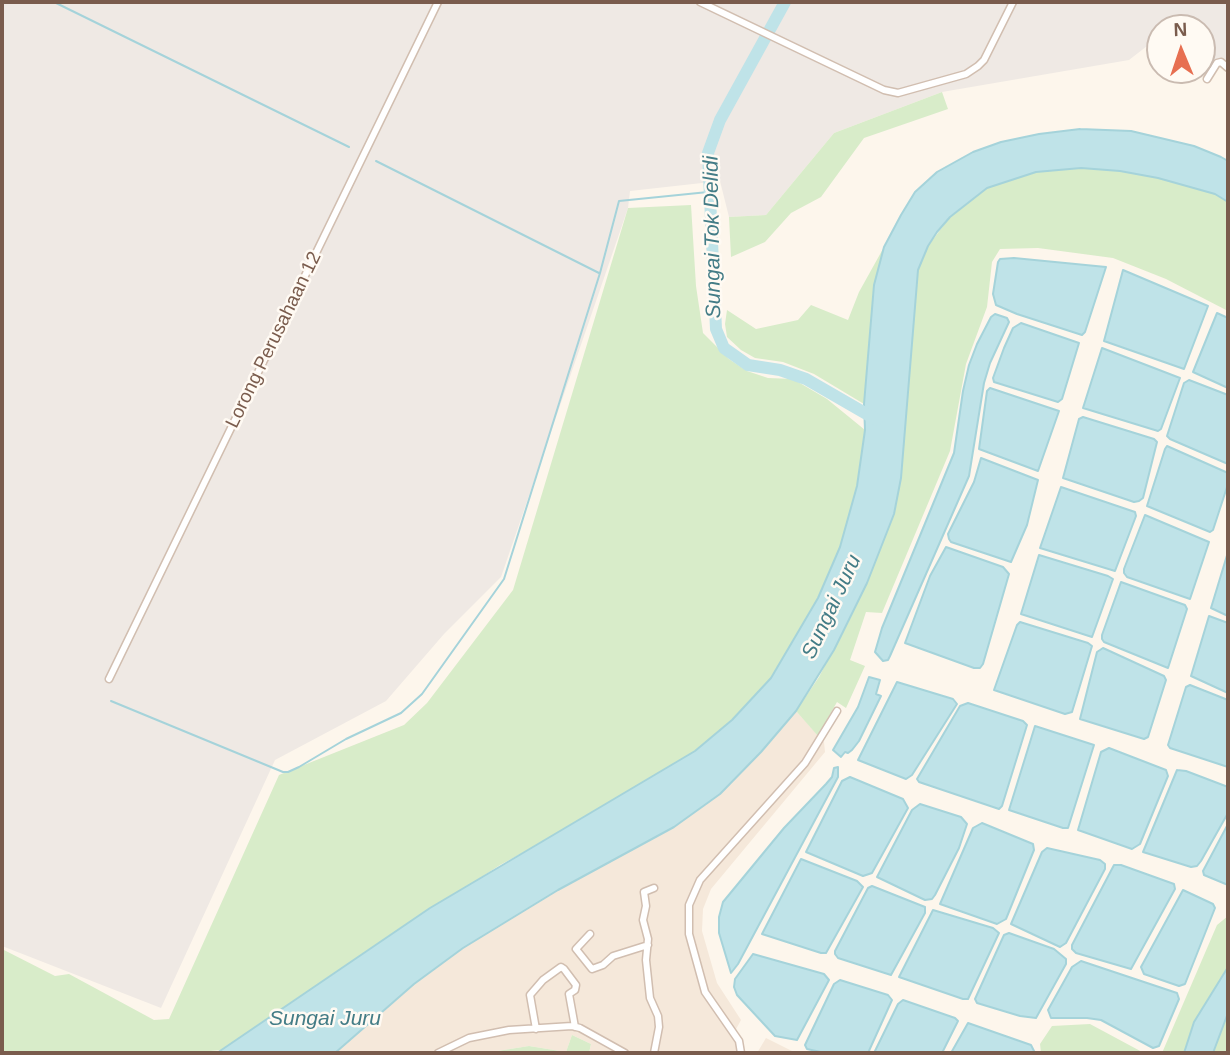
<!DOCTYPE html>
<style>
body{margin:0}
#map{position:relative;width:1230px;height:1055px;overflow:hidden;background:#fdf6ec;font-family:Arial,sans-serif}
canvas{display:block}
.frame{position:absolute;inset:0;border:4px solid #7a5c4d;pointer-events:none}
.north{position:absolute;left:1146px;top:14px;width:70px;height:70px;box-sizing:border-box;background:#fffaf3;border:2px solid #cabbb1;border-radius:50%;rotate:358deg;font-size:19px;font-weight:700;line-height:28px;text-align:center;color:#7a5c4d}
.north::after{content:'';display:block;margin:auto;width:24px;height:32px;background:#e76f51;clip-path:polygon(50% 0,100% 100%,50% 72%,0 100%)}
</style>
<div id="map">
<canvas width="1230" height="1055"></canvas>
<div class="frame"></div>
<div class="north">N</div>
</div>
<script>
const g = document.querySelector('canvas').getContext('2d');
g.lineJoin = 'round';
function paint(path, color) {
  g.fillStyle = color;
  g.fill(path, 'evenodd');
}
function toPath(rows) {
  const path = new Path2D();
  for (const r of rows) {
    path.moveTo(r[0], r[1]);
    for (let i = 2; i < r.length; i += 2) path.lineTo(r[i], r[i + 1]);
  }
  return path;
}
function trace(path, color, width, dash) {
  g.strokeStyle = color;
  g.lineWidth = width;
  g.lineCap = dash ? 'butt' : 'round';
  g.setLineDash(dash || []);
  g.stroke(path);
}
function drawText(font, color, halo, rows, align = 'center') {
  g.font = font + ' Arial,sans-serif';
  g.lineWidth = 5;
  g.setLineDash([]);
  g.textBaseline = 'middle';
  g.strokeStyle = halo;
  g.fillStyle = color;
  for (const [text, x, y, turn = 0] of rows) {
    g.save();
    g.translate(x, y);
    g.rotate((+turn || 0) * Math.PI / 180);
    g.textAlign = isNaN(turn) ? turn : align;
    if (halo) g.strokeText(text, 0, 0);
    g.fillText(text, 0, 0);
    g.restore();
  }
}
const residential = toPath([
 [796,711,824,742,825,752,711,889,703,909,702,931,717,983,741,1020,735,1031,743,1053,589,1053,591,1044,572,1035,566,1052,529,1046,485,1053,335,1053,414,984,463,948,558,890,674,827,720,794],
 [766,1038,796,1053,757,1053]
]);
const industrial = toPath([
 [2,2,1228,2,1228,71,1202,50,1202,28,1160,28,1160,36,1129,60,942,92,834,133,766,215,729,217,720,181,630,191,628,208,605,275,501,577,444,634,386,701,275,760,161,1008,2,946]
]);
const green = toPath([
 [942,92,948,109,864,138,821,197,791,213,765,242,731,257,729,217,766,215,834,133],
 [1081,168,1120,171,1158,178,1215,194,1228,202,1228,311,1166,279,1113,258,1038,248,1000,249,992,262,987,307,966,364,950,451,882,613,866,612,850,660,865,666,846,708,837,702,818,736,796,711,819,677,867,583,894,514,901,478,915,295,918,270,928,246,950,217,987,188,1035,172],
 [691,205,696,286,703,333,729,359,747,371,768,378,793,379,827,399,865,430,857,486,840,547,818,598,771,678,732,720,695,751,559,833,500,865,346,965,222,1050,187,1053,2,1053,2,949,55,976,69,974,154,1020,169,1019,279,775,404,725,427,703,513,590,628,208],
 [884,247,874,285,864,404,814,374,783,362,755,358,741,350,727,337,725,324,727,310,756,329,798,320,811,305,848,320,859,292],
 [1228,916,1228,967,1194,1022,1184,1053,1162,1053,1217,925],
 [1228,1013,1228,1053,1213,1053,1215,1044],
 [1090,1024,1144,1053,1041,1053,1040,1044,1052,1026],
 [572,1035,591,1044,589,1053,485,1053,529,1046,566,1052]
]);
const water = toPath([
 [1080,129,1131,131,1194,146,1221,157,1228,161,1228,202,1215,194,1158,178,1120,171,1081,168,1036,172,987,188,950,217,937,232,928,246,918,270,901,478,894,514,867,583,834,650,796,711,761,752,720,794,674,827,558,890,463,948,414,984,335,1053,217,1053,430,908,695,751,732,720,771,678,818,598,840,547,857,486,865,430,864,404,874,285,884,247,901,215,915,192,937,172,973,152,1001,142,1039,134,1080,129],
 [1014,258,1106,267,1085,332,1082,335,1017,314,996,305,993,294,998,262,1000,259,1014,258],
 [1123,270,1208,306,1184,369,1104,341,1123,270],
 [1217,313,1228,318,1228,388,1193,372,1217,313],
 [995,314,1007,318,1009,322,990,363,984,383,969,476,890,656,888,660,883,661,875,652,882,628,954,453,963,391,969,365,977,344,991,317,995,314],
 [1021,323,1079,343,1062,399,1058,402,994,382,993,378,1004,348,1013,328,1021,323],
 [1102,348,1180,378,1161,429,1158,431,1083,408,1102,348],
 [1189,380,1228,395,1228,464,1170,439,1167,436,1184,383,1189,380],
 [990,388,1059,411,1038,471,979,449,987,391,990,388],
 [1083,417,1154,439,1157,442,1143,498,1139,501,1134,502,1063,478,1079,419,1083,417],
 [1167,446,1228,473,1228,484,1213,530,1210,532,1147,506,1165,449,1167,446],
 [981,458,1038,480,1027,525,1011,562,951,542,949,539,948,534,974,482,981,458],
 [1061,487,1135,512,1136,516,1115,571,1040,548,1061,487],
 [1145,515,1209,542,1190,599,1127,577,1124,573,1124,569,1145,515],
 [946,547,1003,567,1009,574,983,664,980,668,974,668,905,643,930,576,946,547],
 [1228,552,1228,616,1211,608,1228,552],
 [1039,555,1108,576,1113,579,1092,637,1021,614,1039,555],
 [1121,582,1185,605,1187,609,1168,668,1104,642,1102,639,1102,635,1121,582],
 [1209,616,1228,623,1228,693,1191,676,1209,616],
 [1020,622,1088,643,1092,646,1072,712,1065,714,994,690,1017,625,1020,622],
 [1103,648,1164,676,1166,680,1148,737,1144,739,1080,719,1097,652,1103,648],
 [869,677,880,680,876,694,881,696,859,741,852,750,848,753,845,752,841,757,833,750,858,707,869,677],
 [897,682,953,699,957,704,912,775,906,779,858,760,897,682],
 [1190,685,1228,700,1228,767,1170,748,1168,745,1186,687,1190,685],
 [968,703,1023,721,1027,725,1002,806,999,809,919,782,917,779,960,706,968,703],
 [1035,726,1094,745,1068,828,1063,828,1009,810,1035,726],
 [1109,748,1166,770,1168,776,1140,844,1132,849,1078,830,1101,752,1109,748],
 [838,767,838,777,738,964,731,973,719,933,719,917,723,902,784,828,826,784,832,777,834,768,838,767],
 [1177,770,1186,771,1228,787,1228,813,1201,861,1197,866,1191,867,1143,852,1177,770],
 [850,777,903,799,908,808,872,873,863,876,806,852,842,781,850,777],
 [920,804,961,817,967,824,959,848,935,895,932,899,925,900,877,877,912,810,920,804],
 [982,823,1033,844,1034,850,1006,919,997,924,940,904,973,828,982,823],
 [1228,824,1228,885,1204,875,1203,871,1228,824],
 [1047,848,1100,860,1105,864,1105,869,1066,943,1060,947,1011,924,1042,852,1047,848],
 [801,859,857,881,863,887,826,953,821,953,762,934,801,859],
 [1114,865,1121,865,1174,884,1175,889,1131,969,1076,953,1072,949,1072,945,1114,865],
 [872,886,925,907,925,913,891,975,838,958,835,954,835,951,868,888,872,886],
 [1183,890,1213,904,1215,908,1185,984,1179,986,1144,974,1141,967,1183,890],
 [933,910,993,928,999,933,968,999,963,999,899,977,933,910],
 [1009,933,1054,949,1066,959,1066,964,1036,1018,1020,1016,977,1003,975,999,1004,935,1009,933],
 [753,954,824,974,829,980,797,1040,775,1036,737,995,734,987,735,979,753,954],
 [1081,961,1177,993,1179,999,1159,1046,1153,1048,1101,1020,1087,1018,1051,1018,1048,1010,1072,967,1081,961],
 [1228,967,1228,1013,1213,1053,1184,1053,1194,1022,1228,967],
 [840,980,888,995,892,1000,868,1053,825,1053,807,1049,805,1045,834,984,840,980],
 [903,1000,955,1018,958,1021,942,1053,874,1053,898,1004,903,1000],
 [968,1023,1031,1045,1035,1053,951,1053,968,1023]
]);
const stream = toPath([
 [54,2,349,147],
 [376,161,599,273],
 [111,701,283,772,288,772,299,767,346,739,401,713,422,694,504,579,600,273,619,201,708,192]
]);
const river = toPath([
 [785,2,720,120,708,153,716,329,724,348,748,365,780,370,806,379,877,420]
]);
const street = toPath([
 [700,2,884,90,898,93,966,74,978,66,984,60,1013,2],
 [1207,79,1217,63,1221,62,1228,68],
 [109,679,438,2],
 [590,934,576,949,592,969,603,965,613,956,648,945],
 [536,1029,530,995,543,980,561,967,564,969,576,985,575,990,569,994,575,1027],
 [438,1053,469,1038,509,1030,572,1026,580,1028,625,1053],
 [654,1053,659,1027,658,1016,650,998,646,960,648,939,643,920,646,906,644,892,654,888],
 [741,1053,739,1041,705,992,689,934,689,905,700,880,805,763,837,711]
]);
const streetNames = [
 ["Lorong Perusahaan 12",274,340,-64]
];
const waterNames = [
 ["Sungai Tok Delidi",713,237,-91],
 ["Sungai Juru",832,607,-65],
 ["Sungai Juru",325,1019]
];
paint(residential, '#f5e8da');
paint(industrial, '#efe9e4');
paint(green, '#d8ecc9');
paint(water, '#bfe3e8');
trace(water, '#a5d3da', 2);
trace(stream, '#a5d3da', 2);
trace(river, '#bfe3e8', 12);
trace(street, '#d1beb0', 9);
trace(street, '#fff', 6);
drawText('19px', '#7a5c4d', '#fffaf3', streetNames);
drawText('italic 21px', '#437c86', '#fffaf3', waterNames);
</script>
